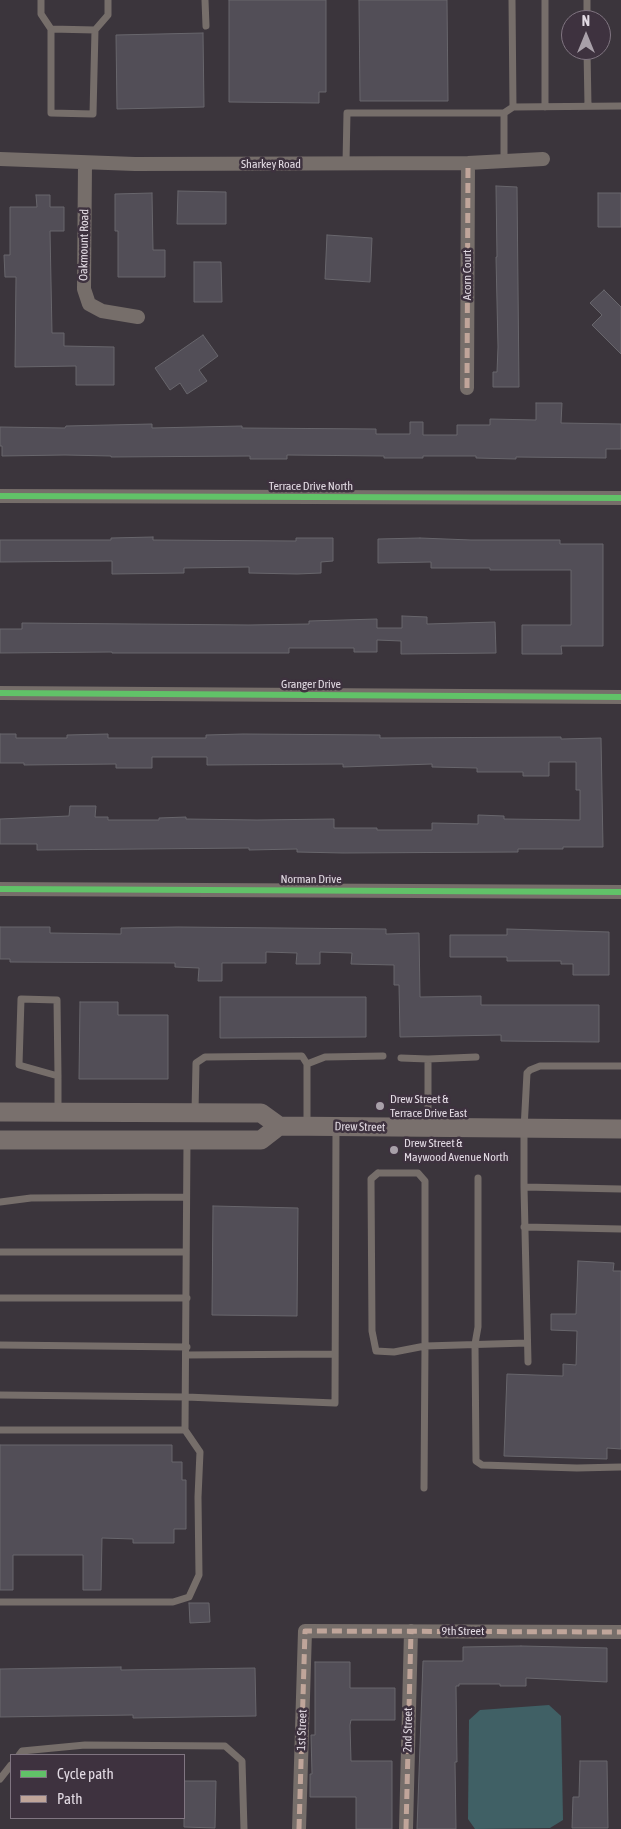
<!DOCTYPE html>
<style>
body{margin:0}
#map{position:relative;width:621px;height:1829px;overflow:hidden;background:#3b353c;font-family:"Asap Condensed",sans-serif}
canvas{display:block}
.legend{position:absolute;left:10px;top:1754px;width:175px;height:65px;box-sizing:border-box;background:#3e323f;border:1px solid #807581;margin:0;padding:6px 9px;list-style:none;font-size:15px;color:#e2dae3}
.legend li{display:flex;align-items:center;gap:10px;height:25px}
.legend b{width:25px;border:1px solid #807581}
.north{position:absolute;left:561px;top:10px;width:50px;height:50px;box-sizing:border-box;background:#3e323f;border:1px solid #807581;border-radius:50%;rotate:0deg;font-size:14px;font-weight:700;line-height:20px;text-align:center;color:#e2dae3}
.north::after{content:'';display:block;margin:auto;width:18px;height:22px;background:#a8a0a9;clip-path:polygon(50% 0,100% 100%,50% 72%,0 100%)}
</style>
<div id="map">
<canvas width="621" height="1829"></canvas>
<ul class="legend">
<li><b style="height:6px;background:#61c268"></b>Cycle path</li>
<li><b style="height:6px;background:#c0a59a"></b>Path</li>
</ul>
<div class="north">N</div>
</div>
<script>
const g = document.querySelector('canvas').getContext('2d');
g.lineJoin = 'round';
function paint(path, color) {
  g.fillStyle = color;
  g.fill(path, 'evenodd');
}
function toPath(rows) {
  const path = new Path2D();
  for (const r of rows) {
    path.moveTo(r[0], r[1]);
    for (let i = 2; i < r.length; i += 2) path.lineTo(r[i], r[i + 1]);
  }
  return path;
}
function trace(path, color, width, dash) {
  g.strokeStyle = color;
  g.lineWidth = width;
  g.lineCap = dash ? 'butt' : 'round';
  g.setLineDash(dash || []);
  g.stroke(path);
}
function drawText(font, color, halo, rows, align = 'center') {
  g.font = font + ' "Asap Condensed",sans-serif';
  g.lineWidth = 5;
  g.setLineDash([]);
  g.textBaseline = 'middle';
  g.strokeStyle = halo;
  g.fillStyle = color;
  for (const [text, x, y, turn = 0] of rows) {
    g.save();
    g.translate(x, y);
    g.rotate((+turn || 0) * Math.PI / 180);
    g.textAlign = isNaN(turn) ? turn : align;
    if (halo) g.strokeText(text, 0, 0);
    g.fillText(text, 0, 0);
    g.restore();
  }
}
const water = toPath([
 [549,1705,561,1716,563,1820,550,1828,475,1829,468,1819,469,1720,480,1710]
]);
const building = toPath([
 [229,0,326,0,326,92,319,92,319,103,229,102,229,0],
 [359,0,447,0,448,101,360,101,359,0],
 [203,33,204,107,117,109,116,35,203,33],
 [496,186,517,187,519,387,493,387,493,372,497,372,498,347,496,257,497,257,496,186],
 [178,191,226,192,226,224,177,224,178,191],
 [152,193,153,250,165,250,165,277,118,277,118,231,115,231,115,194,152,193],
 [598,193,621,193,621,227,598,227,598,193],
 [36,195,50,195,50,207,64,207,64,231,50,231,52,333,64,333,64,346,114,347,114,385,76,385,76,366,15,367,16,277,5,277,4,255,10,255,10,207,37,207,36,195],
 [327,235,372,238,370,282,325,279,327,235],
 [194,262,221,262,222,302,194,302,194,262],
 [604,290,621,307,621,354,592,325,602,315,590,303,604,290],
 [203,335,218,356,199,370,207,381,187,394,180,383,170,390,155,368,203,335],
 [536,403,562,403,561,423,621,424,621,449,606,449,606,458,516,457,516,459,476,458,476,456,423,456,423,458,384,458,384,456,287,455,287,459,250,459,250,456,111,457,111,456,65,455,2,456,2,446,0,446,0,427,65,428,66,426,152,424,152,428,242,426,242,428,376,429,376,434,410,434,410,422,423,422,423,435,457,435,457,425,490,425,490,419,536,420,536,403],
 [153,537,153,540,296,541,296,538,333,538,333,561,321,562,321,573,297,574,249,573,249,567,184,568,184,573,112,574,112,561,0,562,0,540,111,540,111,538,153,537],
 [420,538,471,540,560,540,560,544,603,544,603,646,561,646,562,654,522,654,522,625,571,625,571,570,490,570,490,568,431,568,431,562,378,563,378,539,420,538],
 [402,616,427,617,427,624,495,622,496,653,401,654,401,641,377,640,377,652,354,652,354,648,289,648,289,653,112,653,112,652,0,653,0,629,22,629,22,623,249,625,309,624,309,621,377,619,377,628,402,628,402,616],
 [0,734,16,734,16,738,67,738,67,735,108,734,108,738,206,738,206,735,243,734,380,735,380,738,561,737,561,739,601,738,603,847,563,847,563,849,518,849,518,852,343,853,297,852,297,849,249,850,249,848,37,850,37,844,0,844,0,819,69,816,70,806,96,806,95,817,108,817,108,820,159,820,159,818,186,817,186,819,257,820,334,819,334,828,377,828,377,830,432,830,432,823,478,824,478,815,504,816,504,819,580,820,580,790,576,790,576,762,549,762,549,776,523,776,523,772,477,772,477,768,432,767,432,764,343,767,343,764,207,765,207,757,152,757,152,768,116,768,116,764,24,765,24,763,0,763,0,734],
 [0,927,50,927,50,933,121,934,121,928,178,927,386,929,386,934,419,933,420,997,481,996,481,1005,599,1005,599,1042,501,1041,501,1035,400,1037,399,985,394,985,394,965,351,964,352,953,320,952,320,964,296,964,297,953,266,952,266,963,222,963,222,981,198,981,199,968,175,967,175,963,10,962,10,959,0,959,0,927],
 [507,929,609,932,609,975,573,975,573,964,561,964,561,961,507,961,507,957,450,957,450,935,507,935,507,929],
 [220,997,366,997,366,1037,220,1038,220,997],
 [80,1002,118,1002,118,1015,168,1015,168,1079,79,1079,80,1002],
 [213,1206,298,1208,297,1316,212,1315,213,1206],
 [578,1261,614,1263,613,1271,621,1271,621,1449,607,1448,607,1459,504,1456,507,1374,563,1376,563,1364,576,1365,577,1331,551,1330,551,1314,576,1314,578,1261],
 [0,1445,172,1445,172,1462,182,1462,182,1480,186,1480,186,1529,174,1529,174,1543,133,1543,133,1539,102,1538,101,1590,83,1590,83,1555,13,1555,13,1590,0,1590,0,1445],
 [189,1603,209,1603,210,1622,190,1623,189,1603],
 [521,1646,607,1648,607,1682,526,1678,526,1686,500,1686,500,1684,459,1684,459,1686,456,1686,457,1762,455,1762,456,1829,417,1829,423,1661,463,1661,463,1647,521,1646],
 [315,1662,350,1662,350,1688,395,1688,395,1720,351,1720,350,1725,351,1761,392,1761,392,1829,356,1829,356,1797,310,1797,310,1774,312,1774,311,1735,315,1735,315,1662],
 [121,1667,121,1670,255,1668,256,1716,133,1718,133,1715,0,1717,0,1669,121,1667],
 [580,1761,607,1761,608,1828,572,1828,573,1797,579,1797,580,1761],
 [184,1781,216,1781,215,1828,184,1827,184,1781]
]);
const service = toPath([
 [41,0,41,14,51,29],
 [205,0,206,26],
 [512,0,513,107],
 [545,0,545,107],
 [587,0,587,20],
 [95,30,51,29,51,113,93,114,95,30,108,15,108,0],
 [587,50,588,106],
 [504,162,504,113,513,107,621,106],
 [346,163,347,113,504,113],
 [401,1058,428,1059],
 [307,1064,325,1057,383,1056],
 [58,1076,19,1065,21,999,57,1000,58,1076,58,1112],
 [195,1112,196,1063,205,1057,302,1056,307,1064,307,1126],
 [428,1126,428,1059,476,1057],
 [378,1173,418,1173,425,1181,425,1346,394,1352,376,1351,372,1331,371,1179,378,1173],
 [478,1178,478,1327,475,1344,476,1461,482,1465,577,1468,621,1467],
 [524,1187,621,1189],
 [0,1202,31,1198,186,1197],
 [524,1227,621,1229],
 [0,1252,186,1252],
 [0,1298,187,1298],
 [0,1345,187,1347],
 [186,1355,335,1354],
 [528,1362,524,1187,524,1129,527,1073,530,1070,540,1066,621,1066],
 [0,1395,186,1397,335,1403,336,1127],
 [0,1430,185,1430,187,1141],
 [424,1488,425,1346,527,1343],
 [0,1602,173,1602,189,1597,199,1575,198,1497,200,1452,185,1430],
 [19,1755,22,1751,85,1745,225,1746,242,1761,244,1829],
 [0,1779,11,1765]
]);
const minor = toPath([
 [0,159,135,164,468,163,543,159],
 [85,163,84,289,89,304,102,311,138,317],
 [467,388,468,163],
 [0,496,621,498],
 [0,693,621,697],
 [0,889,621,892],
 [299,1829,305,1631,621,1632],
 [406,1829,411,1631]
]);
const secondary = toPath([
 [0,1112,261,1113,279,1126,621,1129],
 [0,1140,261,1140,279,1126]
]);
const quiet = toPath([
 [467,388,468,163],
 [299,1829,305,1631,621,1632],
 [406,1829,411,1631]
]);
const cycleway = toPath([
 [0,496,621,498],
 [0,693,621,697],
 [0,889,621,892]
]);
const markers = [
 [380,1106,5,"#a8a0a9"],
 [394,1150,5,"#a8a0a9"]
];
const streetNames = [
 ["Sharkey Road",271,164],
 ["Oakmount Road",84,245,-89],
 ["Acorn Court",467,275,-90],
 ["Terrace Drive North",311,486],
 ["Granger Drive",311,684],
 ["Norman Drive",311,879],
 ["Drew Street",360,1127,1],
 ["9th Street",463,1631],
 ["1st Street",302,1730,-88],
 ["2nd Street",408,1730,-89]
];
const poiNames = [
 ["Drew Street &",390,1099],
 ["Terrace Drive East",390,1113],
 ["Drew Street &",404,1143],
 ["Maywood Avenue North",404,1157]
];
paint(water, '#406065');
paint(building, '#524e57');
trace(building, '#68666c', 1);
trace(service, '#766e6a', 7);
trace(minor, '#766e6a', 14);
trace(secondary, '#79706d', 19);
trace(quiet, '#c0a59a', 5, [10, 5]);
trace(cycleway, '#61c268', 6);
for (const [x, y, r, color] of markers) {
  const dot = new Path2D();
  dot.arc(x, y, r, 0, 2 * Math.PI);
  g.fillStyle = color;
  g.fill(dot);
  trace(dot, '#3e323f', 2);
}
drawText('12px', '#e2dae3', '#3e323f', streetNames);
drawText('12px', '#e2dae3', '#3e323f', poiNames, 'left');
</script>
